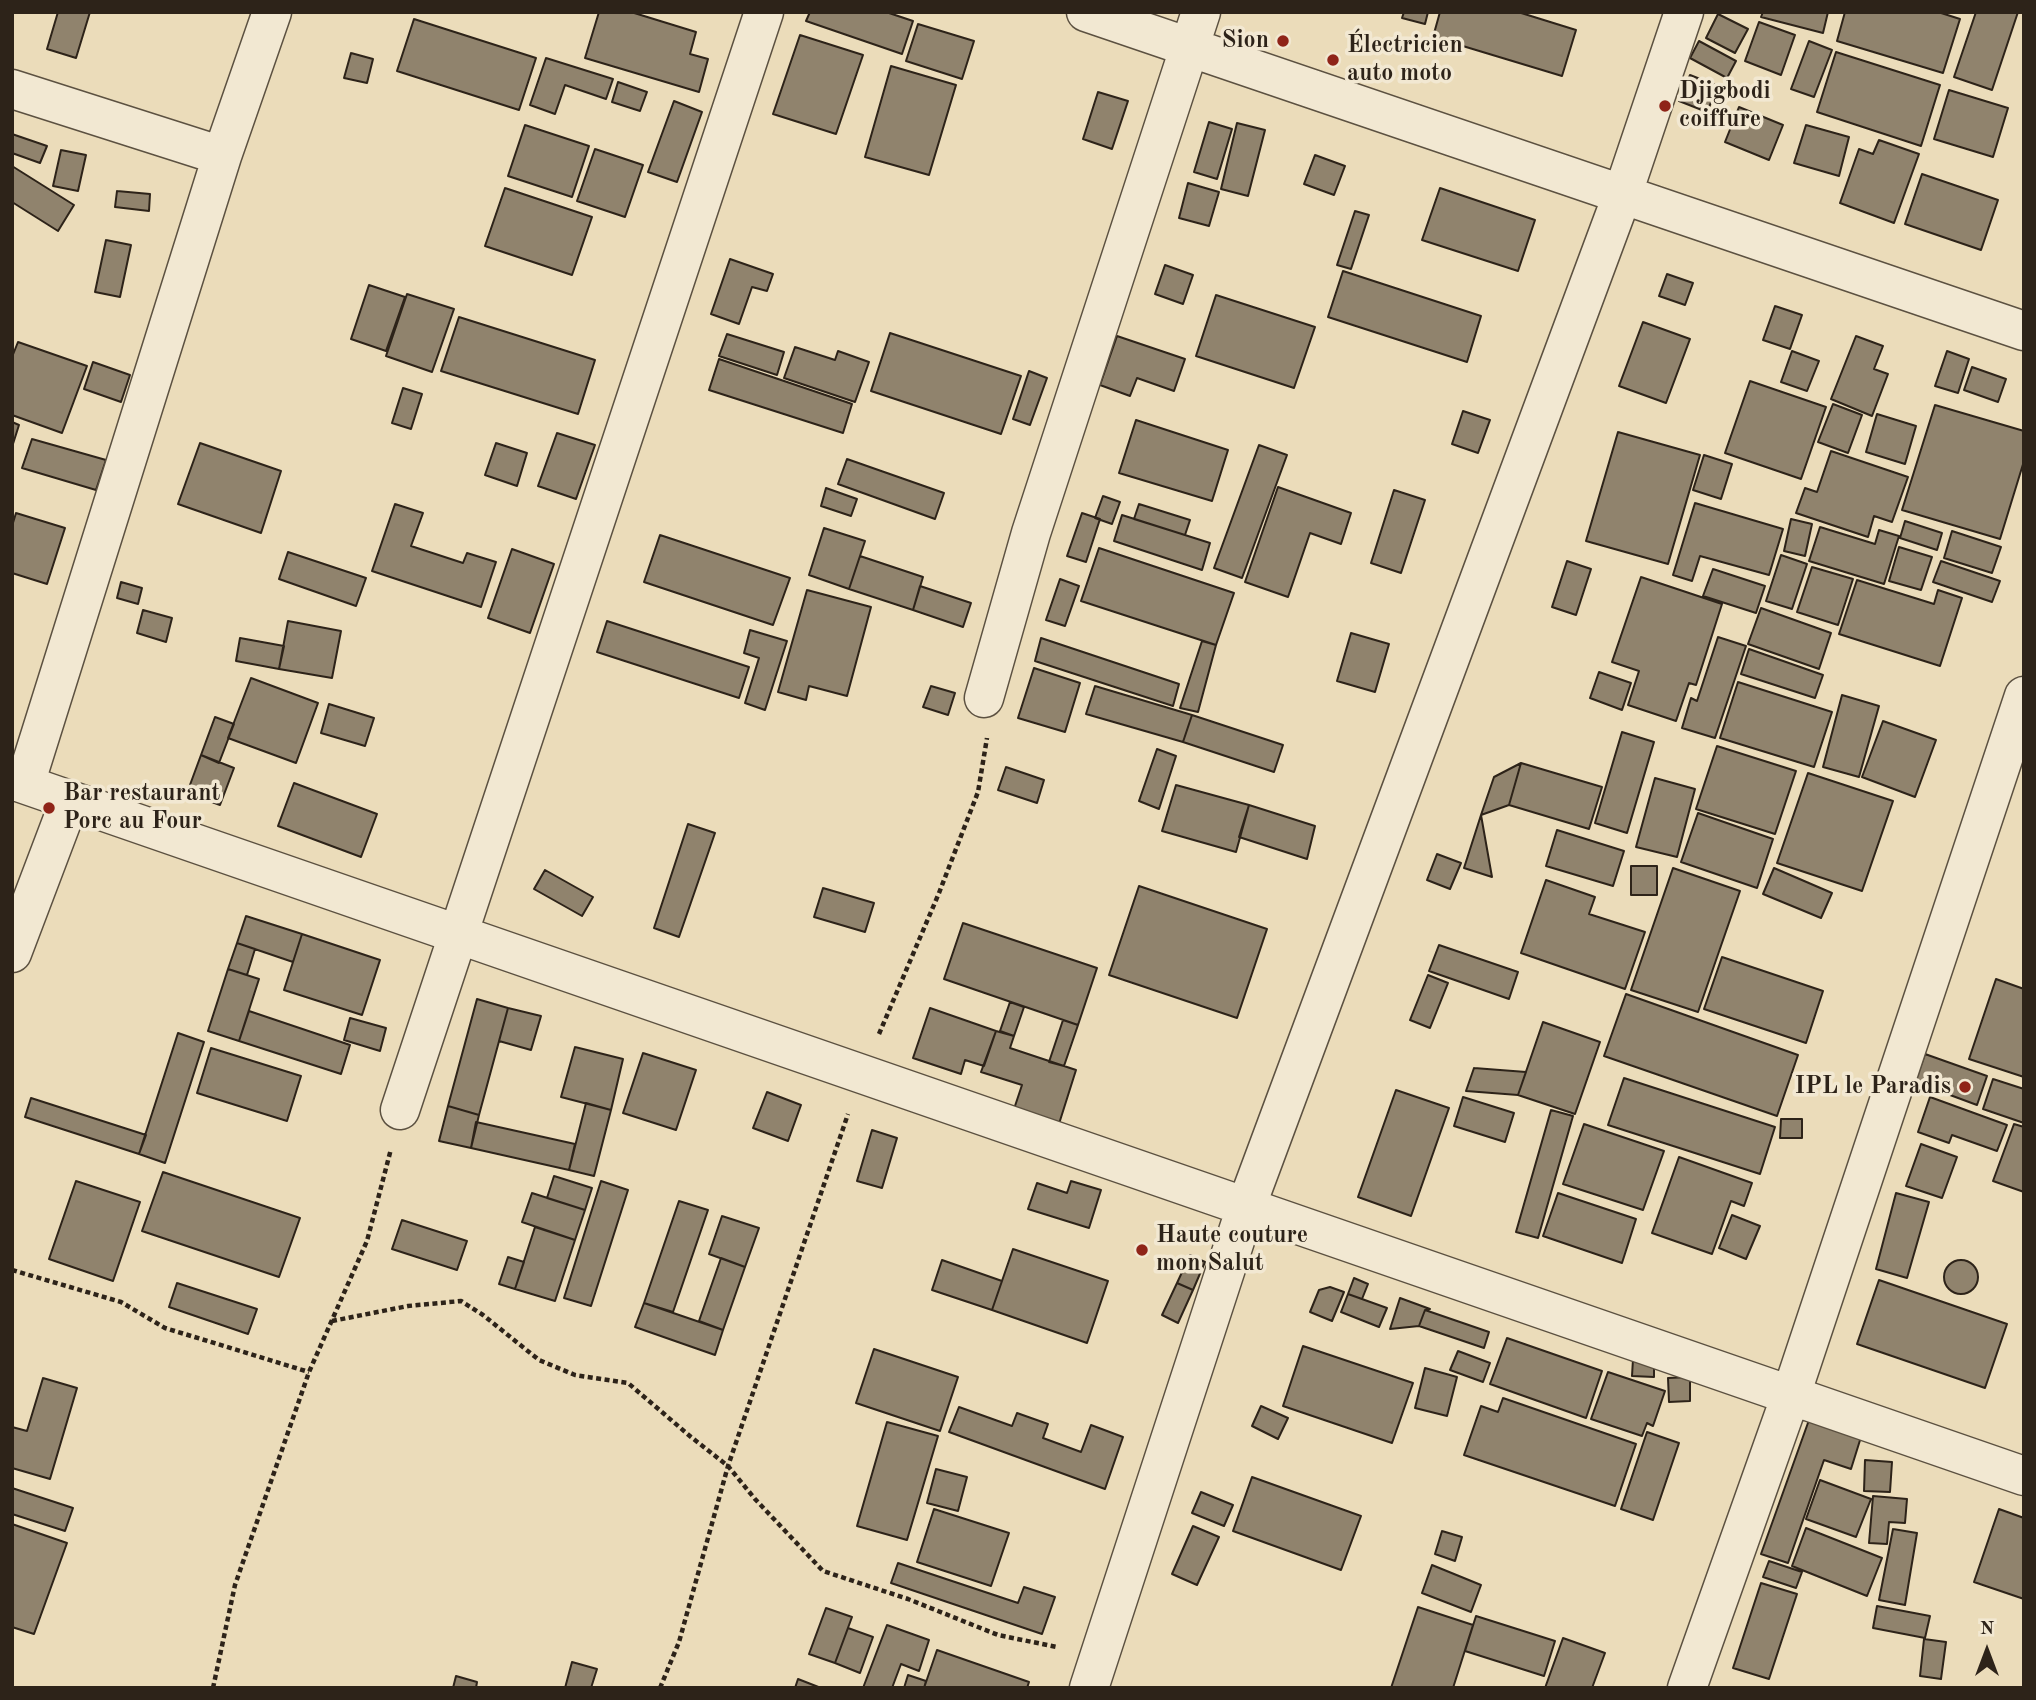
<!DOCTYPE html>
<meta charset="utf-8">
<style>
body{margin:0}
#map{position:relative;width:2036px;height:1700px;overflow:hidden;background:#ebdcba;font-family:"Old Standard TT",serif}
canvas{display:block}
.frame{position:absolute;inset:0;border:14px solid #2d2319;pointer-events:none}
.north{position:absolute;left:1952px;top:1616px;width:70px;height:70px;-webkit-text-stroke:5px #f2e8d2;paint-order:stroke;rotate:0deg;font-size:19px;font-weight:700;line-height:28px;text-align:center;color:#2d2319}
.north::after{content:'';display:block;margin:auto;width:24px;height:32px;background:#2d2319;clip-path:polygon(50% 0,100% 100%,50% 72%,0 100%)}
</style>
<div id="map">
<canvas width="2036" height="1700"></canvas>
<div class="frame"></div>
<div class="north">N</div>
</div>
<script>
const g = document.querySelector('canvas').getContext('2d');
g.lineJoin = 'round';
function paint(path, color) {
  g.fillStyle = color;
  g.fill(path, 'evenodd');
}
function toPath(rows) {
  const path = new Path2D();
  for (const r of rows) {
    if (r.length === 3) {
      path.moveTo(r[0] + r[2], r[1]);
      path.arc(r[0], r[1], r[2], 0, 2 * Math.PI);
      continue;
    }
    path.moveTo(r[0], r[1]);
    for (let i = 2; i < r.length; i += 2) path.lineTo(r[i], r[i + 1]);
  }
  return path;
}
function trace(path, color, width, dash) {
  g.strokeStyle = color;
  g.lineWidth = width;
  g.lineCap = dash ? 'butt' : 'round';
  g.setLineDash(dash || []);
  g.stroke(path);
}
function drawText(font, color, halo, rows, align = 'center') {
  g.font = font + ' "Old Standard TT",serif';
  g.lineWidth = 7;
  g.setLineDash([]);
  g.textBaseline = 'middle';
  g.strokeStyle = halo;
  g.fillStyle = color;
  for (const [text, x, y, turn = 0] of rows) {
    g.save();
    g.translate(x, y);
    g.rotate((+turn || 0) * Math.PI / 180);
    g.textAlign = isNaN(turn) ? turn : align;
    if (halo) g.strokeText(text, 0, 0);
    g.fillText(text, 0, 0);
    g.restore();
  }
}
const building = toPath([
 [58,12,90,12,76,58,47,49,58,12],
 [599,12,631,12,696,32,690,54,708,59,699,92,585,58,599,12],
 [810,12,886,12,913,21,902,54,806,21,810,12],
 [1404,12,1428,12,1425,24,1402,18,1404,12],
 [1440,12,1518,12,1576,30,1562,76,1433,37,1440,12],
 [1763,12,1828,12,1823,33,1761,17,1763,12],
 [1845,12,1938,12,1960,19,1943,73,1837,41,1845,12],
 [1976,12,2018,12,1992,90,1954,77,1976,12],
 [1718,14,1748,29,1735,53,1706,38,1718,14],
 [414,19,536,58,519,110,397,71,414,19],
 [1759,22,1795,35,1781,75,1745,61,1759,22],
 [918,24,974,41,962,79,906,61,918,24],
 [800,35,863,55,836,134,773,114,800,35],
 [1699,41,1736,61,1727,78,1690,58,1699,41],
 [1809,41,1832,50,1814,97,1791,89,1809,41],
 [1836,52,1940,85,1921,146,1817,112,1836,52],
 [351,53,373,59,367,83,344,78,351,53],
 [546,58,613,79,606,99,565,85,555,114,530,105,546,58],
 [891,66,956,85,929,175,865,157,891,66],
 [1690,75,1718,86,1707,112,1679,101,1690,75],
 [618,82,647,92,640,111,612,102,618,82],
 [1949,90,2008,108,1993,157,1934,139,1949,90],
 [1098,92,1128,101,1112,149,1083,139,1098,92],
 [674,101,702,112,677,182,648,172,674,101],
 [1739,107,1783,125,1769,160,1725,142,1739,107],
 [1209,122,1232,129,1217,179,1194,172,1209,122],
 [1237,123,1265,130,1248,196,1221,189,1237,123],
 [525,125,589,146,572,197,508,176,525,125],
 [1806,125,1849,137,1839,176,1794,163,1806,125],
 [12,134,47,146,40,163,12,153,12,134],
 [1879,140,1919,154,1894,223,1840,203,1859,149,1873,154,1879,140],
 [595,149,643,165,625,217,577,201,595,149],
 [61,150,86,155,78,191,53,186,61,150],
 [1315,155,1345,166,1334,195,1304,184,1315,155],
 [12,166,74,205,58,231,12,202,12,166],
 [1922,174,1998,200,1981,250,1905,224,1922,174],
 [1188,183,1219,192,1209,226,1179,218,1188,183],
 [505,188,592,217,572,275,485,246,505,188],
 [1440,188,1535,220,1518,271,1422,240,1440,188],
 [117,191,150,194,149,211,115,207,117,191],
 [1355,211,1369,215,1351,269,1337,265,1355,211],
 [106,240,131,245,120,297,95,292,106,240],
 [730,259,773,274,767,291,752,287,739,324,711,314,730,259],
 [1165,265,1193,275,1183,304,1155,294,1165,265],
 [1343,271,1481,316,1467,362,1328,317,1343,271],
 [1667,274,1693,283,1685,305,1659,296,1667,274],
 [369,285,405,297,386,351,351,339,369,285],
 [407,294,454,309,432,372,386,356,407,294],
 [1216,295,1315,327,1294,388,1196,356,1216,295],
 [1775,306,1802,315,1790,349,1763,340,1775,306],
 [459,317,595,360,578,414,441,371,459,317],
 [1643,322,1690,339,1666,403,1619,386,1643,322],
 [890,333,1021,376,1001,434,871,391,890,333],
 [727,334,784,352,777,375,719,356,727,334],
 [1117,336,1185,359,1174,391,1137,378,1130,396,1100,385,1117,336],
 [1856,336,1883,346,1874,369,1888,374,1872,416,1831,399,1856,336],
 [18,342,87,366,62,433,12,415,12,357,18,342],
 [795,347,835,360,838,351,869,362,855,402,784,378,795,347],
 [1792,351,1819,361,1807,391,1781,382,1792,351],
 [1947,351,1969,359,1958,393,1935,386,1947,351],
 [719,359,852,404,843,433,709,390,719,359],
 [93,362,130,375,121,402,84,389,93,362],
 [1972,367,2006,379,1998,402,1964,390,1972,367],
 [1029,371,1047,378,1030,425,1013,419,1029,371],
 [1750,381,1826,407,1801,479,1725,453,1750,381],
 [403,388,422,394,411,429,392,423,403,388],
 [1833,404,1862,415,1848,453,1818,442,1833,404],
 [1935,405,2024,431,2024,461,2000,539,1902,510,1935,405],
 [1463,411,1490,420,1478,453,1452,444,1463,411],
 [1877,414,1916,426,1905,464,1866,452,1877,414],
 [1136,420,1228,450,1212,501,1119,473,1136,420],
 [12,422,19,425,12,447,12,422],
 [1618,432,1700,455,1668,564,1586,541,1618,432],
 [557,433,595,445,576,499,538,486,557,433],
 [32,439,106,460,96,490,22,468,32,439],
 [200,443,281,471,261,533,178,504,200,443],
 [496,443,527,453,517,486,485,475,496,443],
 [1259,445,1287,455,1242,578,1214,568,1259,445],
 [1831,451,1908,477,1892,522,1874,516,1868,537,1796,513,1805,488,1817,492,1831,451],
 [1704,455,1732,464,1721,499,1693,490,1704,455],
 [847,459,944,493,935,519,838,484,847,459],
 [1278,487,1351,513,1341,544,1310,533,1288,597,1245,582,1278,487],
 [826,488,857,499,851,516,821,506,826,488],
 [1394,490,1425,500,1401,573,1371,563,1394,490],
 [1103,496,1120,502,1112,524,1095,518,1103,496],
 [1695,503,1783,529,1769,575,1700,556,1692,581,1673,575,1695,503],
 [395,504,423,513,411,546,463,563,467,553,496,562,481,607,372,571,395,504],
 [1139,504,1190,520,1185,535,1134,519,1139,504],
 [16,513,65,528,47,584,12,573,12,526,16,513],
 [1082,513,1100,519,1086,562,1067,556,1082,513],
 [1122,515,1210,543,1202,570,1114,541,1122,515],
 [1791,519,1812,524,1805,556,1784,551,1791,519],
 [1905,521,1942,533,1937,550,1900,538,1905,521],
 [1820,527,1875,544,1879,530,1899,536,1884,584,1809,561,1820,527],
 [824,528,865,541,849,589,809,575,824,528],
 [1952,531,2001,547,1992,573,1944,558,1952,531],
 [660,535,790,578,773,625,644,582,660,535],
 [1899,547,1932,557,1921,590,1889,581,1899,547],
 [1099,548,1234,593,1216,645,1081,601,1099,548],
 [512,549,554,564,530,633,488,618,512,549],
 [288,552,366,578,356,606,279,579,288,552],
 [1781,555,1807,564,1792,609,1766,601,1781,555],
 [860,556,923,577,913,610,849,589,860,556],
 [1567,561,1591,569,1576,615,1552,607,1567,561],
 [1941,561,2000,581,1992,602,1933,582,1941,561],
 [1812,567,1853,579,1838,625,1797,612,1812,567],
 [1713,569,1765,586,1756,613,1703,596,1713,569],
 [1641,577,1722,604,1696,685,1689,683,1676,721,1628,705,1639,671,1612,662,1641,577],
 [1060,579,1079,586,1065,626,1046,620,1060,579],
 [1857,580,1934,604,1938,590,1962,598,1940,666,1839,634,1857,580],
 [121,582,142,588,138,604,117,598,121,582],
 [920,586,971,603,963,627,913,610,920,586],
 [807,590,871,607,847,696,809,686,806,700,778,692,807,590],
 [1761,608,1831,633,1819,669,1748,644,1761,608],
 [143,610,172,618,166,642,137,633,143,610],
 [288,621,341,631,332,678,279,669,288,621],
 [607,621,749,667,739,698,597,652,607,621],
 [750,630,787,641,765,710,745,703,759,658,744,653,750,630],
 [1351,633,1389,644,1375,692,1337,681,1351,633],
 [1718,637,1746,646,1715,738,1682,728,1691,698,1697,701,1718,637],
 [240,638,284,646,279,669,236,661,240,638],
 [1041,638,1179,684,1173,706,1035,661,1041,638],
 [1202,641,1216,645,1198,712,1180,708,1202,641],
 [1749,649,1823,675,1815,698,1741,674,1749,649],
 [1034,668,1080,683,1065,732,1018,718,1034,668],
 [1599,672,1631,683,1622,710,1590,698,1599,672],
 [251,678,318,703,296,763,228,738,251,678],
 [1738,682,1832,712,1814,767,1720,738,1738,682],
 [931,686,955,693,948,715,923,707,931,686],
 [1095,686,1192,715,1183,742,1086,714,1095,686],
 [1842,695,1879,706,1859,777,1823,767,1842,695],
 [329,704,374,718,365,746,321,733,329,704],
 [1192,715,1283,745,1274,772,1183,742,1192,715],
 [215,717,234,724,219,763,201,755,215,717],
 [1883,721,1936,740,1915,797,1862,777,1883,721],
 [1622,732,1654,742,1627,833,1595,823,1622,732],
 [1717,746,1796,771,1775,834,1696,809,1717,746],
 [1157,749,1176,756,1159,809,1139,801,1157,749],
 [201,755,234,768,220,805,187,793,201,755],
 [1521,763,1602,787,1589,829,1509,805,1521,763],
 [1521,763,1509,805,1481,815,1494,777,1521,763],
 [1006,767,1044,780,1037,803,998,790,1006,767],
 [1808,773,1893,801,1862,891,1777,863,1808,773],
 [1655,778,1695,789,1677,857,1636,847,1655,778],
 [294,783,377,814,361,857,278,826,294,783],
 [1176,785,1249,805,1236,852,1162,831,1176,785],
 [1249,805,1315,826,1307,859,1239,837,1249,805],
 [1698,813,1773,839,1757,888,1681,862,1698,813],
 [1481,815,1492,877,1464,868,1481,815],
 [688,824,715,833,679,937,654,928,688,824],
 [1557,830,1624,851,1613,886,1546,866,1557,830],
 [1437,854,1461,863,1450,889,1427,880,1437,854],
 [1631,866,1657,866,1657,895,1631,895,1631,866],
 [1673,868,1740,891,1698,1012,1631,990,1673,868],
 [1774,868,1832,893,1821,918,1763,894,1774,868],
 [545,870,593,897,582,916,534,889,545,870],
 [1546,880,1595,897,1589,914,1645,932,1625,989,1521,953,1546,880],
 [1139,886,1267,929,1237,1018,1109,975,1139,886],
 [823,888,874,903,865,932,814,917,823,888],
 [246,916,302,934,293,962,237,943,246,916],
 [963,923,1097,968,1078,1025,944,979,963,923],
 [302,934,380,960,362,1015,284,990,302,934],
 [237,943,255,949,247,975,228,969,237,943],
 [1439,945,1518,972,1509,999,1429,971,1439,945],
 [1722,957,1823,991,1806,1043,1704,1009,1722,957],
 [228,969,259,979,239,1041,208,1031,228,969],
 [1428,975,1448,983,1430,1028,1410,1020,1428,975],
 [1996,979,2024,989,2024,1077,1969,1059,1996,979],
 [1626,994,1798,1055,1777,1116,1604,1056,1626,994],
 [477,999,508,1008,479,1115,448,1106,477,999],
 [1010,1002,1024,1007,1014,1036,1000,1031,1010,1002],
 [508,1008,541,1016,531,1050,499,1041,508,1008],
 [930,1008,996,1031,984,1066,965,1060,961,1074,913,1058,930,1008],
 [249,1011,350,1045,341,1074,239,1041,249,1011],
 [350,1018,386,1028,380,1051,344,1040,350,1018],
 [1063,1020,1078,1025,1064,1066,1049,1062,1063,1020],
 [1543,1022,1600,1042,1575,1114,1518,1095,1543,1022],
 [996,1031,1014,1036,1010,1048,1076,1070,1058,1127,1013,1112,1022,1085,981,1072,996,1031],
 [178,1033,204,1042,165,1163,139,1154,178,1033],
 [575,1047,623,1059,611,1110,561,1097,575,1047],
 [211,1048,301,1076,287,1121,197,1093,211,1048],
 [643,1053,696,1070,676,1130,623,1113,643,1053],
 [1925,1054,1987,1076,1977,1105,1915,1082,1925,1054],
 [1474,1068,1526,1072,1518,1095,1466,1091,1474,1068],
 [1624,1078,1775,1127,1760,1174,1608,1125,1624,1078],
 [1993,1079,2024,1089,2024,1123,1983,1109,1993,1079],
 [1396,1090,1449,1108,1411,1216,1358,1197,1396,1090],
 [767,1092,801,1105,788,1141,753,1128,767,1092],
 [1463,1097,1514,1113,1505,1142,1454,1126,1463,1097],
 [1930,1097,2007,1125,1997,1151,1952,1135,1949,1143,1918,1132,1930,1097],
 [31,1098,146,1135,139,1154,25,1117,31,1098],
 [586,1103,611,1110,594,1176,569,1170,586,1103],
 [448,1106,479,1115,471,1148,439,1141,448,1106],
 [1551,1110,1573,1116,1538,1238,1516,1232,1551,1110],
 [1781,1119,1802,1119,1802,1138,1780,1138,1781,1119],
 [476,1122,575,1144,569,1170,471,1148,476,1122],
 [1584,1124,1664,1151,1643,1210,1563,1184,1584,1124],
 [2014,1124,2024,1127,2024,1192,1993,1181,2014,1124],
 [872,1130,897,1138,882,1188,857,1181,872,1130],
 [1921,1144,1957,1157,1942,1198,1906,1186,1921,1144],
 [1679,1157,1752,1183,1744,1206,1731,1201,1712,1254,1652,1233,1679,1157],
 [163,1172,300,1218,279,1277,142,1231,163,1172],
 [554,1176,592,1188,585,1210,547,1198,554,1176],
 [76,1181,140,1202,113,1281,49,1259,76,1181],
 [601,1181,628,1190,591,1306,564,1298,601,1181],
 [1071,1181,1101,1190,1089,1228,1028,1209,1037,1183,1067,1193,1071,1181],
 [532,1193,585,1210,575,1240,522,1222,532,1193],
 [1558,1193,1636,1219,1622,1263,1543,1236,1558,1193],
 [1896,1193,1929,1202,1907,1278,1876,1269,1896,1193],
 [679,1201,708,1210,673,1312,644,1303,679,1201],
 [1732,1215,1760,1226,1746,1259,1719,1248,1732,1215],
 [722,1216,759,1228,745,1267,709,1254,722,1216],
 [402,1220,467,1241,457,1270,392,1249,402,1220],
 [535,1227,575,1240,555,1301,515,1289,535,1227],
 [1013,1249,1108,1281,1087,1343,992,1310,1013,1249],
 [1190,1255,1205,1262,1193,1290,1177,1283,1190,1255],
 [508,1257,524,1262,515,1289,499,1284,508,1257],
 [721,1258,745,1267,723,1330,699,1321,721,1258],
 [942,1260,1002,1281,992,1310,932,1290,942,1260],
 [1961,1277,17],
 [1354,1278,1368,1284,1362,1299,1348,1294,1354,1278],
 [1879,1280,2007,1324,1985,1388,1857,1344,1879,1280],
 [177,1283,257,1309,248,1334,169,1307,177,1283],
 [1177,1283,1193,1290,1178,1323,1162,1315,1177,1283],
 [1330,1287,1344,1292,1332,1321,1310,1312,1319,1290,1330,1287],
 [1348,1294,1387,1308,1379,1327,1341,1312,1348,1294],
 [1400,1298,1430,1309,1425,1310,1419,1326,1390,1329,1400,1298],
 [644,1303,723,1330,715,1355,635,1327,644,1303],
 [1425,1310,1489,1332,1484,1348,1419,1326,1425,1310],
 [1507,1338,1602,1371,1586,1418,1490,1384,1507,1338],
 [1303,1346,1413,1383,1392,1443,1283,1406,1303,1346],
 [874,1349,958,1377,940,1431,856,1403,874,1349],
 [1458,1351,1490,1363,1483,1382,1450,1370,1458,1351],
 [1633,1359,1654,1360,1654,1377,1632,1376,1633,1359],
 [1425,1368,1457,1377,1447,1416,1415,1408,1425,1368],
 [1608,1372,1665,1391,1653,1426,1647,1423,1642,1436,1591,1419,1608,1372],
 [1690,1377,1690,1401,1669,1402,1668,1378,1690,1377],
 [43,1378,77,1388,50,1479,12,1468,12,1427,27,1431,43,1378],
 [1503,1398,1636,1444,1615,1506,1464,1455,1481,1406,1498,1412,1503,1398],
 [1261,1406,1288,1418,1278,1439,1252,1426,1261,1406],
 [959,1407,1012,1426,1017,1413,1048,1424,1043,1438,1081,1452,1091,1425,1123,1437,1105,1489,949,1432,959,1407],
 [1809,1420,1861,1437,1851,1469,1824,1460,1788,1563,1761,1554,1809,1420],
 [887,1422,938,1436,907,1540,857,1526,887,1422],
 [1647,1432,1679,1443,1653,1520,1621,1509,1647,1432],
 [1865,1460,1892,1462,1890,1492,1864,1491,1865,1460],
 [936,1469,967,1477,958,1511,927,1503,936,1469],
 [1252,1477,1361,1516,1341,1570,1233,1531,1252,1477],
 [1820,1480,1871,1499,1856,1537,1806,1519,1820,1480],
 [12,1488,73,1508,65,1531,12,1514,12,1488],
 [1201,1492,1233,1505,1224,1526,1192,1513,1201,1492],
 [1873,1496,1907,1499,1905,1523,1889,1522,1887,1544,1869,1543,1873,1496],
 [934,1509,1009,1533,991,1586,917,1562,934,1509],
 [1999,1509,2024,1518,2024,1599,1974,1582,1999,1509],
 [12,1524,67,1543,34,1634,12,1627,12,1524],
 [1193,1526,1219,1537,1197,1585,1172,1574,1193,1526],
 [1806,1528,1882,1558,1867,1596,1792,1566,1806,1528],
 [1893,1529,1917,1533,1905,1605,1879,1600,1893,1529],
 [1442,1531,1462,1537,1455,1561,1435,1554,1442,1531],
 [1769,1561,1802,1572,1796,1588,1763,1577,1769,1561],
 [898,1563,1018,1603,1024,1587,1055,1597,1042,1634,891,1583,898,1563],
 [1432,1565,1481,1585,1471,1612,1422,1593,1432,1565],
 [1761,1583,1797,1594,1769,1679,1733,1668,1761,1583],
 [1877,1606,1930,1616,1925,1638,1873,1628,1877,1606],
 [1418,1607,1473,1625,1453,1688,1391,1688,1418,1607],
 [826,1608,852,1617,835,1663,809,1654,826,1608],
 [1476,1616,1555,1641,1544,1676,1465,1651,1476,1616],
 [887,1625,929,1640,919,1671,901,1664,892,1688,863,1688,887,1625],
 [848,1628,873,1637,860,1673,835,1663,848,1628],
 [1563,1638,1605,1653,1592,1688,1545,1688,1563,1638],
 [1924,1639,1946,1642,1941,1679,1920,1676,1924,1639],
 [937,1650,1029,1682,1027,1688,924,1688,937,1650],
 [572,1662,597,1669,591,1688,565,1688,572,1662],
 [908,1675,926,1681,924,1688,904,1688,908,1675],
 [456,1676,477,1682,476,1688,453,1688,456,1676],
 [798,1679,821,1688,795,1688,798,1679]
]);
const path = toPath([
 [879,1034,939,893,978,792,987,738],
 [12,1270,121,1302,165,1328,309,1372],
 [332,1321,408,1306,461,1301,483,1315,539,1360,575,1375,628,1383,691,1437,728,1466,755,1499,823,1571,908,1599,998,1635,1057,1647],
 [213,1688,235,1585,309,1372,367,1241,391,1149],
 [660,1688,679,1642,728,1466,848,1114]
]);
const minor = toPath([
 [1086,12,2024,331],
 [12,89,222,156],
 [984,698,1031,533,1201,12],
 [12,780,2024,1476],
 [25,784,222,156,272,12],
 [12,953,70,800],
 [400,1110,764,12],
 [1089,1688,1246,1207,1623,193,1684,12],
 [1687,1688,1791,1395,2024,696]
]);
const markers = [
 [1283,41,7,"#8f2418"],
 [1333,60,7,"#8f2418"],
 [1665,106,7,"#8f2418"],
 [49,808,7,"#8f2418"],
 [1965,1087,7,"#8f2418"],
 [1142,1250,7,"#8f2418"]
];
const poiNames = [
 ["Sion",1269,41,"right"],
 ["Électricien",1347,46],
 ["auto moto",1347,74],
 ["Djigbodi",1679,92],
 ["coiffure",1679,120],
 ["Bar restaurant",63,794],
 ["Porc au Four",63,822],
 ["IPL le Paradis",1951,1087,"right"],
 ["Haute couture",1156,1236],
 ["mon Salut",1156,1264]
];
paint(building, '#90836d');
trace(building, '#2d2319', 2);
trace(minor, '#5c5141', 41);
trace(path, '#2d2319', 4.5, [5, 3.5]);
trace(minor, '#f2e8d2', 38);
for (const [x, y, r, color] of markers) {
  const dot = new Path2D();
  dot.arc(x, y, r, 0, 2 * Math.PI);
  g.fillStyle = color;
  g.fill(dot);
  trace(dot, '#f2e8d2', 2.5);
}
drawText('bold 24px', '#2d2319', '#f2e8d2', poiNames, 'left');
</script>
